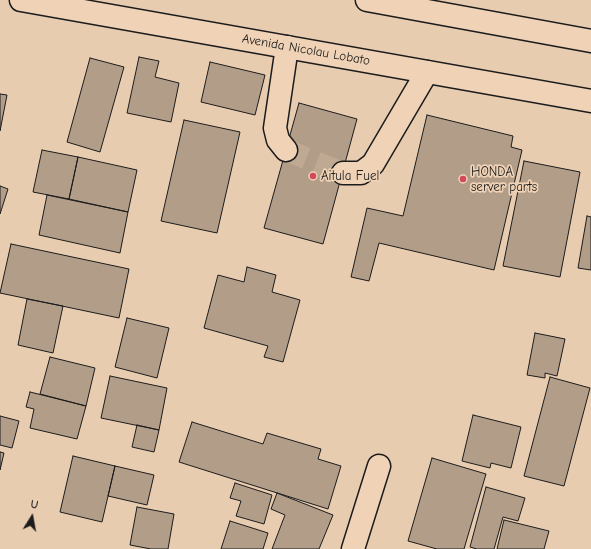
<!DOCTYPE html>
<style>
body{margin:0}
#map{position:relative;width:591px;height:549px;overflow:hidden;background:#e8ccb0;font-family:"Comic Neue",sans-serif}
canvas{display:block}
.north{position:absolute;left:12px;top:497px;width:40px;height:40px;-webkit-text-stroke:3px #f0d3b6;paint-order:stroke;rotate:11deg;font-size:11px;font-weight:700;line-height:16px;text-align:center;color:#1c1c1c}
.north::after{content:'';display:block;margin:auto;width:14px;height:18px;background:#1c1c1c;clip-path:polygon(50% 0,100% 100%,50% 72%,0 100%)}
</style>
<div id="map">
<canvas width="591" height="549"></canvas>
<div class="north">U</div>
</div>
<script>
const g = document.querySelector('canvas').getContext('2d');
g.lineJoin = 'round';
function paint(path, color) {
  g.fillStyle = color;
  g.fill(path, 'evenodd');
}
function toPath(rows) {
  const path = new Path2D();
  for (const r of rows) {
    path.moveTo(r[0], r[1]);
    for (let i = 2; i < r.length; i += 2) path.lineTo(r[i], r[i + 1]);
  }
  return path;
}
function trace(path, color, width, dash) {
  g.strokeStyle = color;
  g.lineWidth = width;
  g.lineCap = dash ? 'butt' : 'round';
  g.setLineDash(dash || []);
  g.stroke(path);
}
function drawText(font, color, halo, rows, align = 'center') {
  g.font = font + ' "Comic Neue",sans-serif';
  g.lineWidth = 3.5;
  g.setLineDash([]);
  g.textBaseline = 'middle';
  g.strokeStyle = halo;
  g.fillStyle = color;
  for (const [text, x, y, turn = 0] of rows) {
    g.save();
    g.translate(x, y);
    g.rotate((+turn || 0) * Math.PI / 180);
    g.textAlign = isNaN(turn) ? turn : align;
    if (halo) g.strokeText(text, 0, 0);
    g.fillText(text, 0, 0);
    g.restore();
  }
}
const building = toPath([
 [139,57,159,61,155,77,179,83,171,122,127,113,139,57],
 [90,58,124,67,100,152,67,142,90,58],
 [210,62,265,75,255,115,201,102,210,62],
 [0,94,7,95,0,131,0,94],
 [299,103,357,119,323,244,264,228,299,103],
 [427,115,513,136,511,147,522,150,494,270,379,243,369,281,351,277,367,208,403,216,427,115],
 [184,120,240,132,217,233,161,221,184,120],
 [42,150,78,157,69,199,33,192,42,150],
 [78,157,137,170,128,212,69,199,78,157],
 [524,161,580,172,560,277,503,266,524,161],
 [0,186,8,189,0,214,0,186],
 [47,195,128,212,120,253,39,235,47,195],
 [587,216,591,217,591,270,578,268,587,216],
 [11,244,129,269,119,318,0,293,11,244],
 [247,267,276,275,272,292,300,300,283,362,264,357,268,346,204,328,218,275,244,282,247,267],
 [27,299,63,306,53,353,18,345,27,299],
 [127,318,169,328,157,378,115,367,127,318],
 [535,333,565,339,557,376,545,373,545,378,527,375,535,333],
 [50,357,95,368,86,406,40,394,50,357],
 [110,376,167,388,159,430,101,418,110,376],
 [550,377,590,388,564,486,524,476,550,377],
 [30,392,86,406,77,439,30,428,34,409,26,407,30,392],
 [473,415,521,427,511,468,491,463,490,468,462,461,473,415],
 [0,416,19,421,12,448,0,445,0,416],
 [192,422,263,444,267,433,321,449,318,459,341,466,328,509,179,462,192,422],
 [137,425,159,430,154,452,132,447,137,425],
 [0,452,4,453,0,470,0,452],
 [73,456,115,466,102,522,60,512,73,456],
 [432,458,486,474,464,549,437,549,408,541,432,458],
 [115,466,154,475,147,505,108,496,115,466],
 [235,483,272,495,264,524,236,516,241,501,230,498,235,483],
 [486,487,525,498,518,521,503,517,494,549,477,549,470,547,486,487],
 [277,493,333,515,319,549,272,549,285,515,271,509,277,493],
 [137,507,174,514,168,549,151,549,130,545,137,507],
 [504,520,549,531,544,549,497,549,504,520],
 [230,521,268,533,263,549,221,549,230,521]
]);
const minorTunnel = toPath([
 [286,150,343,173]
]);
const minor = toPath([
 [286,150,278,140,275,128,287,47],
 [343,173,361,173,373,164,427,72],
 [353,549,379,466]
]);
const major = toPath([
 [21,0,591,101],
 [367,0,591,41]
]);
const markers = [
 [313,176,4,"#d1495b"],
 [463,179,4,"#d1495b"]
];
const streetNames = [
 ["Avenida Nicolau Lobato",306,50,10]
];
const poiNames = [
 ["HONDA",471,172],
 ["server parts",471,187],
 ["Aitula Fuel",321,176]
];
paint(building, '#b29d89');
trace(building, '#1c1c1c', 1);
trace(minorTunnel, '#bfa992', 22, [22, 11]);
trace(minor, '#1c1c1c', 25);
trace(major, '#1c1c1c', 25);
trace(minor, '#f0d3b6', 22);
trace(major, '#f0d3b6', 22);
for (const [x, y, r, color] of markers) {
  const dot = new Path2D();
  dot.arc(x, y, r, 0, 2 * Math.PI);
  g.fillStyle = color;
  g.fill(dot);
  trace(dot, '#f0d3b6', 1.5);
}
drawText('13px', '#1c1c1c', '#f0d3b6', streetNames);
drawText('13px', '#1c1c1c', '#f0d3b6', poiNames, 'left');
</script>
